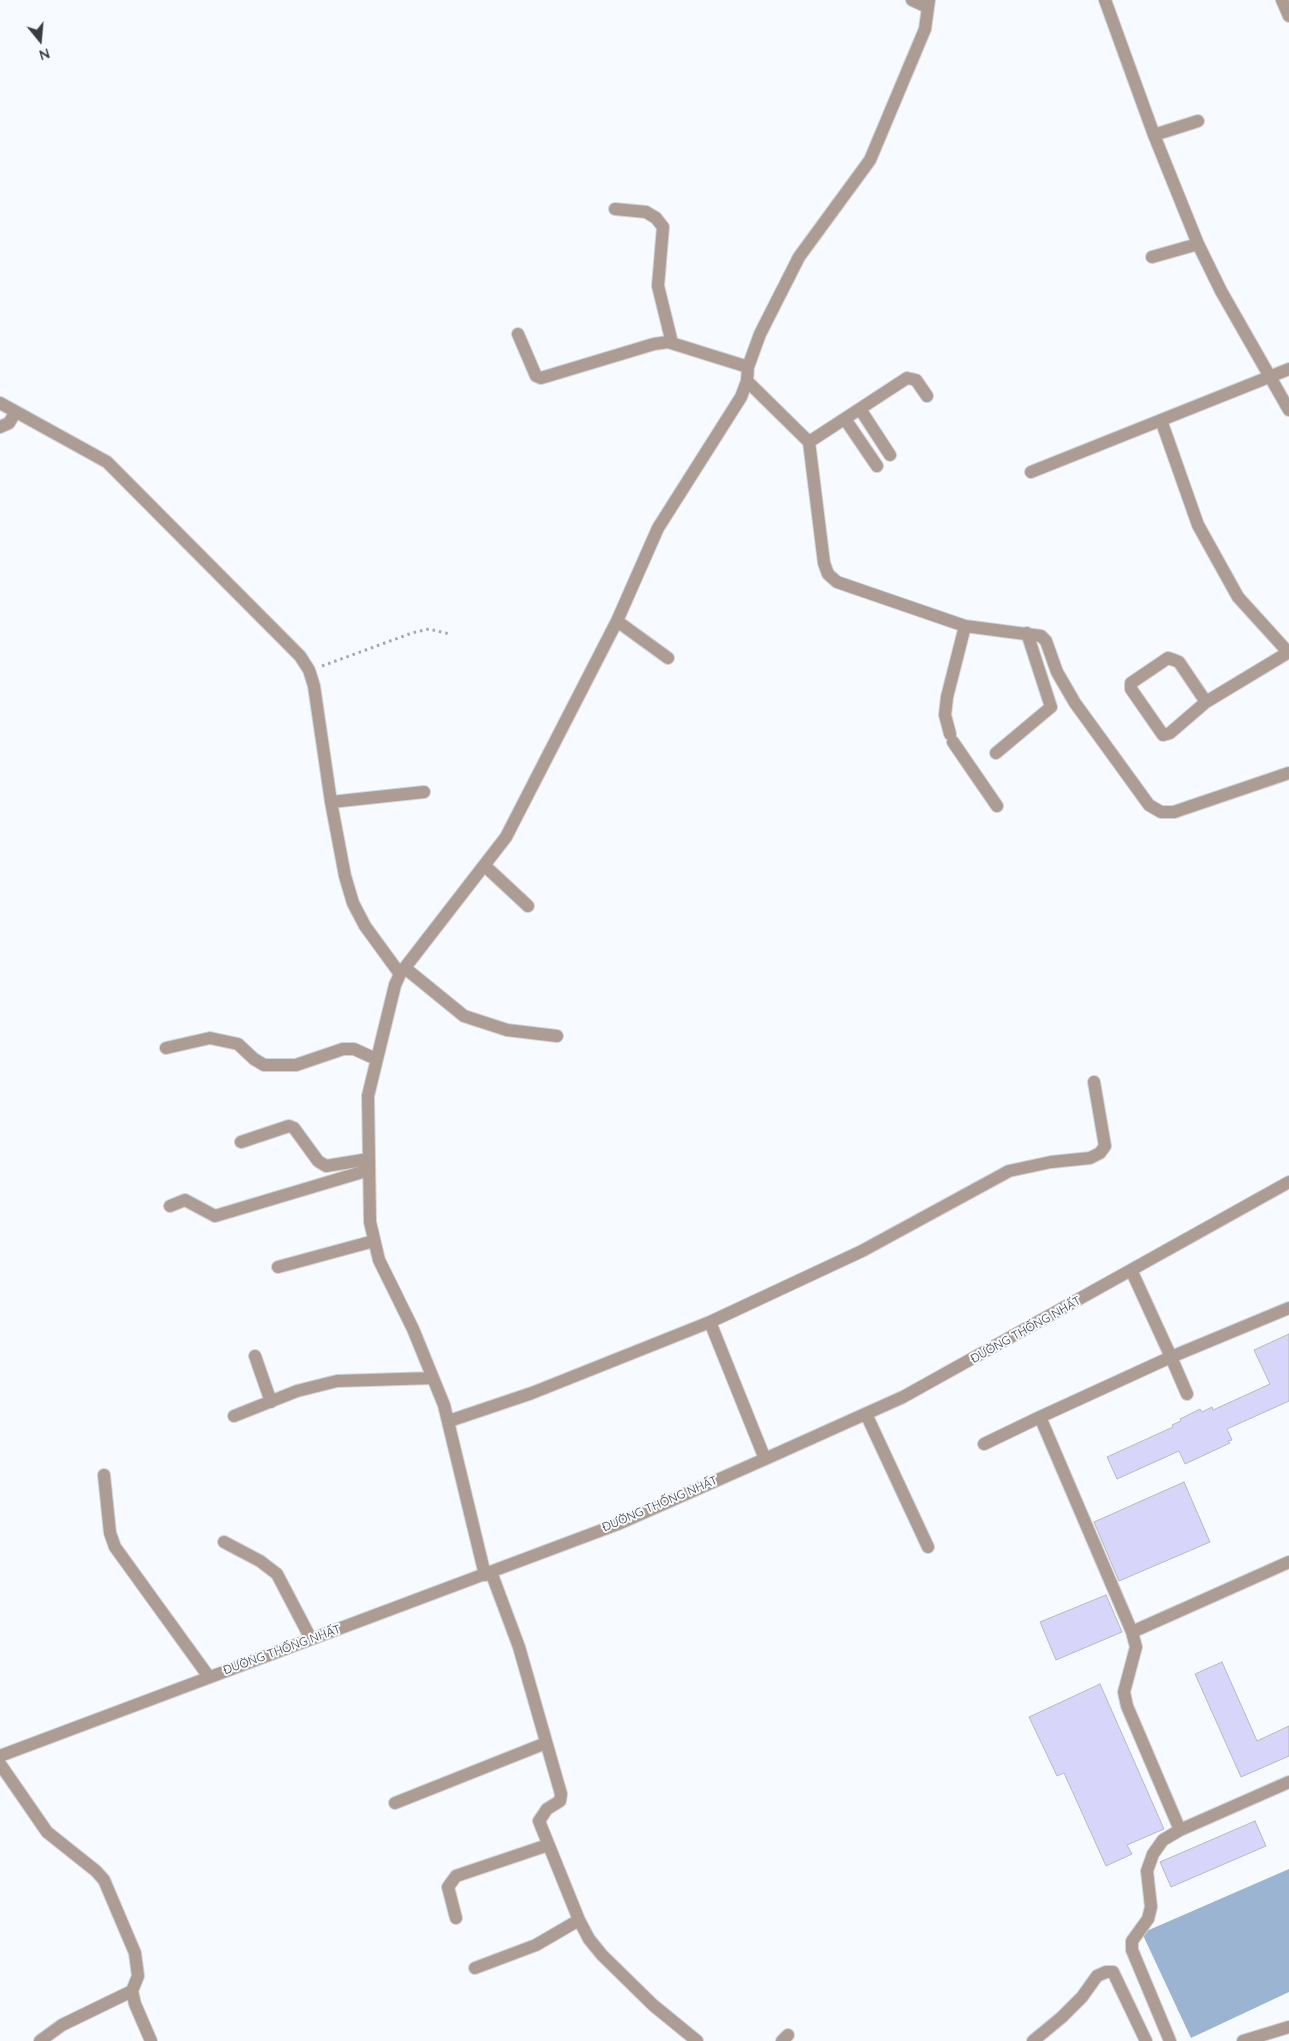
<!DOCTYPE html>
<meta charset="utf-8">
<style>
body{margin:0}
#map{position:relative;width:1289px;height:2041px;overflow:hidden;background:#f7fafe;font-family:Quicksand,sans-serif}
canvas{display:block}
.north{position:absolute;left:15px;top:15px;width:50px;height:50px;-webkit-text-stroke:4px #f7fafe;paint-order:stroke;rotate:163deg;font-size:14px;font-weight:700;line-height:20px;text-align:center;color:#3b3c3f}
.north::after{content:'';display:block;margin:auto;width:18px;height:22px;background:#3b3c3f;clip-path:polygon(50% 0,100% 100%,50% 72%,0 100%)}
</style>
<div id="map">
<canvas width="1289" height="2041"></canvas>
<div class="north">N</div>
</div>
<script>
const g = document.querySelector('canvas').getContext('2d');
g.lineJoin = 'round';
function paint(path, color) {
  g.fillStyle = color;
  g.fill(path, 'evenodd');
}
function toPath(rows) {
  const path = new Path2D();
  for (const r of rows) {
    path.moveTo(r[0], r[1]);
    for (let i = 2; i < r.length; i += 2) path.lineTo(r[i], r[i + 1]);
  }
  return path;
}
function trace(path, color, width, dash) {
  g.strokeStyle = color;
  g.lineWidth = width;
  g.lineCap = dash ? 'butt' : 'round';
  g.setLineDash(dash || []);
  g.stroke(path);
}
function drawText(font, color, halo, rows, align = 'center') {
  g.font = font + ' Quicksand,sans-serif';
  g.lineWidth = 4;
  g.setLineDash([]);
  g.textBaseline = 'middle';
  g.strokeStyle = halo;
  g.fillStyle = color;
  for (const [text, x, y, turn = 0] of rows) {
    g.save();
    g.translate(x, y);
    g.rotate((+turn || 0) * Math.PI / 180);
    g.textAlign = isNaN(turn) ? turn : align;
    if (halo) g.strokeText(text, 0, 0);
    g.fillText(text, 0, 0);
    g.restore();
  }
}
const water = toPath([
 [1289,1869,1289,1992,1191,2038,1142,1933]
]);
const building = toPath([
 [1289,1334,1289,1401,1227,1429,1232,1440,1228,1441,1230,1443,1185,1464,1179,1451,1117,1479,1107,1457,1173,1427,1172,1425,1181,1421,1180,1419,1200,1409,1202,1412,1212,1407,1213,1410,1270,1384,1254,1350,1289,1334],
 [1184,1482,1210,1542,1119,1581,1094,1522,1184,1482],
 [1106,1595,1122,1632,1056,1660,1040,1622,1106,1595],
 [1222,1662,1257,1741,1289,1726,1289,1756,1241,1777,1195,1674,1222,1662],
 [1100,1684,1164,1829,1127,1845,1132,1854,1106,1866,1064,1773,1057,1776,1029,1717,1100,1684],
 [1255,1821,1266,1846,1171,1887,1160,1862,1255,1821]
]);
const path = toPath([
 [322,666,412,633,429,629,450,634]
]);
const minor = toPath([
 [912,0,927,7],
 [1105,0,1154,135,1198,244,1221,291,1289,410],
 [1282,0,1289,16],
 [1154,135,1198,121],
 [615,209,646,212,656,218,663,227,658,286,672,343],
 [1152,257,1198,244],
 [518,334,536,376,541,378,654,344,668,342,748,367],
 [747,381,809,442,824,563,828,574,837,582,965,626,1041,636,1046,641,1057,672,1075,703,1149,805,1161,812,1174,812,1289,773],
 [0,403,107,462,300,656,309,670,314,686,331,802,345,876,353,903,365,926,400,974],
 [860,409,890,455],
 [845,419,877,466],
 [1161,420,1198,525,1238,597,1288,652],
 [0,427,9,423,15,413],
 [809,442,907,378,916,380,927,396],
 [1031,472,1289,369],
 [617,621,668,658],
 [1206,702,1179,662,1174,660,1168,658,1131,683,1131,689,1163,735,1170,733,1206,702,1289,652],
 [950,734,945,715,947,697,965,626],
 [953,742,997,806],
 [996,753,1051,707,1027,633],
 [331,802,424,792],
 [485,866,528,906],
 [405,968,464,1016,507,1030,557,1036],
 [166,1048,210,1038,238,1044,254,1059,264,1065,296,1065,343,1049,354,1049,376,1059],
 [241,1142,289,1126,294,1128,318,1161,326,1166,369,1159],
 [170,1206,185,1200,215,1216,369,1170],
 [278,1267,374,1241],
 [1132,1272,1171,1357,1289,1308],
 [710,1322,765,1459],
 [255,1356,271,1402],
 [866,1414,928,1547],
 [234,1416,297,1391,337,1381,433,1378],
 [449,1421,532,1393,710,1322,862,1251,1009,1171,1051,1162,1090,1158,1100,1153,1105,1146,1094,1082],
 [984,1444,1040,1417],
 [104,1475,110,1533,115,1547,209,1677],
 [224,1542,260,1561,277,1574,311,1639],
 [491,1572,519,1647,561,1794,560,1801,547,1809,539,1821,579,1920,589,1939,602,1955,653,2005,697,2041],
 [485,1575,444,1405,413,1329,379,1260,370,1222,368,1096,395,985,400,974,506,837,617,621,658,528,741,397,747,381,748,367,760,334,799,257,870,160,925,29,929,0],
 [1132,1632,1289,1562],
 [0,1756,618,1524,765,1459,903,1397,1289,1182],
 [0,1764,47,1832,96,1871,104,1880,135,1953,138,1976,132,1991,135,2004,151,2041],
 [395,1803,546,1743],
 [1180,1830,1289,1782],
 [456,1918,448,1887,456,1876,548,1845],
 [475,1968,536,1945,579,1920],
 [40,2041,62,2025,132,1991],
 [782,2041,788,2035],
 [1033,2041,1062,2017,1082,1997,1097,1976,1106,1972,1113,1972,1146,2041],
 [1170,2041,1132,1950,1132,1941,1148,1919,1151,1907,1147,1871,1153,1854,1163,1840,1180,1830,1127,1706,1124,1692,1136,1647,1132,1632,1040,1417,1171,1357,1187,1394],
 [1243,2041,1289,2027]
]);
const streetNames = [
 ["ĐƯỜNG THỐNG NHẤT",1026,1330,-29],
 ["ĐƯỜNG THỐNG NHẤT",660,1504,-23],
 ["ĐƯỜNG THỐNG NHẤT",282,1650,-20]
];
paint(water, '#9ab4d1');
paint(building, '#d8d5fa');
trace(building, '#b9b8be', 1);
trace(minor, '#d1d4d8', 14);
trace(path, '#a5a7ab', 3, [2.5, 4]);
trace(minor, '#ac9c93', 12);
drawText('12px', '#3b3c3f', '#f7fafe', streetNames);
</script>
